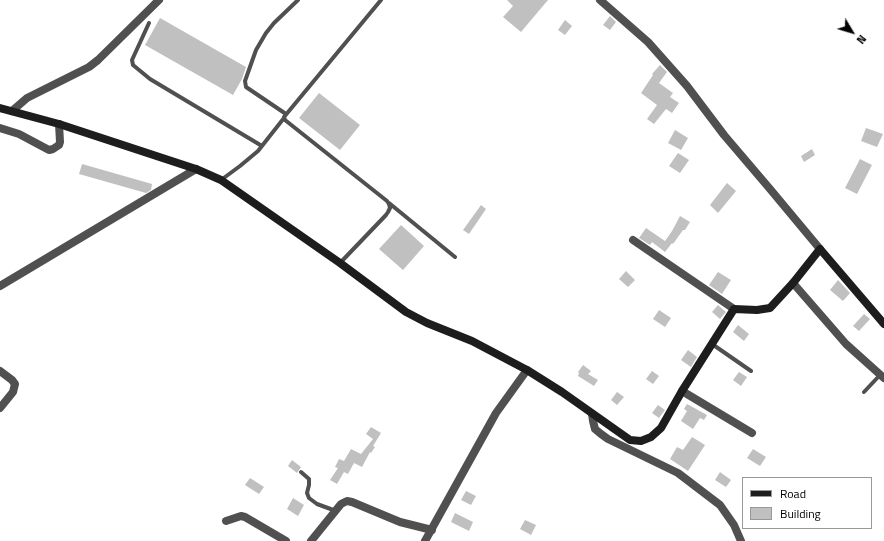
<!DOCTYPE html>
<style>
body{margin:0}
#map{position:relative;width:884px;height:541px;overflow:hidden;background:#fff;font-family:"Titillium Web",sans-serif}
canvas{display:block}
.legend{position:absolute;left:742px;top:477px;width:130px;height:52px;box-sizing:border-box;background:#fff;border:1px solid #999;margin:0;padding:5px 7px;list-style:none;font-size:12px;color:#000}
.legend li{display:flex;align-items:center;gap:8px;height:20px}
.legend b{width:20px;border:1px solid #999}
.north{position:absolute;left:832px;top:12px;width:40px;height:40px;-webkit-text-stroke:3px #fff;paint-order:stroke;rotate:128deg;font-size:11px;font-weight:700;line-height:16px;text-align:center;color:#000}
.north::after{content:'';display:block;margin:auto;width:14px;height:18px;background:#000;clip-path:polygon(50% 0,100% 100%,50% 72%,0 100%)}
</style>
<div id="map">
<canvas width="884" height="541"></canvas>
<ul class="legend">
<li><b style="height:5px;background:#1d1d1d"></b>Road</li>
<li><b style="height:11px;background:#c0c0c0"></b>Building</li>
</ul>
<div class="north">N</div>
</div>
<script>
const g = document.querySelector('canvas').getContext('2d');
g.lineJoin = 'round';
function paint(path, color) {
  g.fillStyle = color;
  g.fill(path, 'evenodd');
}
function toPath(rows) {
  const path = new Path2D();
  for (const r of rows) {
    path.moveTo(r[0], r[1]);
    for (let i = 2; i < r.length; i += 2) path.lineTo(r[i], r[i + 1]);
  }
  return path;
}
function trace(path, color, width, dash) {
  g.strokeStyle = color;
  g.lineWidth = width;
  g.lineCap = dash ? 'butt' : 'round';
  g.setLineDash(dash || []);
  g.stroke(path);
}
const building = toPath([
 [507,0,548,0,521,32,503,17,513,6],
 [610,16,616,22,610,30,603,25],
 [160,18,246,67,242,79,233,95,145,45],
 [565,20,572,26,565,35,558,30],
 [660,65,667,72,659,83,673,93,670,97,679,103,672,113,666,109,654,124,647,119,657,105,641,93,653,75,652,74],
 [319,93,360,125,340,150,299,118],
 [866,128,883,134,877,147,861,141],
 [675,130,688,138,681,150,668,143],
 [812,149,815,155,804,162,801,156],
 [678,153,689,160,680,173,669,166],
 [860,159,872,165,857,194,845,188],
 [82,164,152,184,151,190,146,193,79,174],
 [727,183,736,191,718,213,710,205],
 [481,205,486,209,469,234,463,230],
 [680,216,690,222,685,230,683,230,673,244,672,243,665,252,652,242,650,245,639,238,646,228,665,241,672,231],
 [401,225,424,246,403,270,379,249],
 [626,271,635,280,628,287,619,279],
 [718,272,731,280,722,294,709,285],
 [838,280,850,293,843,301,830,290],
 [718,305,726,312,720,319,712,312],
 [659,310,671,318,665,327,653,319],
 [864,314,870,319,859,331,853,326],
 [738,325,749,334,744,341,733,332],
 [688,350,697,357,691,367,681,360],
 [583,365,591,371,588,374,598,380,594,386,578,376,579,373,578,372],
 [652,371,659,376,653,384,646,379],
 [739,372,747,377,741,386,733,380],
 [617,392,624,397,617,405,611,400],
 [687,404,707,415,704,420,700,418,693,429,681,421,687,411,684,409],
 [658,405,665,410,659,418,652,413],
 [371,427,381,433,373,446,375,447,371,453,370,452,362,467,354,463,348,474,344,472,337,484,330,480,338,468,335,467,339,459,344,461,351,449,361,454,373,439,366,434],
 [692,437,705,445,688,471,670,459,677,447,683,450],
 [753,449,766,457,760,466,747,458],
 [292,460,301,467,297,473,288,466],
 [720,472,731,480,726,487,715,480],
 [250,478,264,487,259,494,245,485],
 [466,491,476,496,471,505,461,500],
 [293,498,304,505,298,516,287,509],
 [455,513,473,522,469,531,451,522],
 [525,520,536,525,531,535,520,529]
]);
const lane = toPath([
 [149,23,132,60,133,65,150,79,262,146],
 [286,114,246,87,245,81,256,50,266,33,274,23,298,0],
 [221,180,240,166,258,151,284,118],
 [389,203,455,257],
 [340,263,386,215,388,212,390,208,389,204,387,201,285,120,284,117,381,0],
 [712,344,751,371],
 [864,392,880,375],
 [301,472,309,479,309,485,307,493,309,498,317,504,336,511]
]);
const street = toPath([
 [600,0,648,42,687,86,724,135,770,189,820,249],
 [12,111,27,98,89,67,98,60,159,0],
 [0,128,19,134,49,150,53,149,59,145,60,142,59,124],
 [633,240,734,309],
 [793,283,846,344,884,378],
 [0,286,196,169],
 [0,371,12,380,15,384,13,392,0,408],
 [682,391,752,433],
 [592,414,593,421,595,429,601,434,608,439,678,473,720,505,734,525,741,541],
 [226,521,241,516,245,517,286,541],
 [311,541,341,504,347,501,352,502,400,522,432,530],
 [425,541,496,413,527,370]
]);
const secondary = toPath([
 [0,108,59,124,196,169,221,180,340,263,406,312,427,323,472,341,527,370,562,392,630,440,641,441,651,437,661,428,682,391,734,309,757,310,770,308,793,283,820,249,884,324]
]);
paint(building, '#c0c0c0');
trace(lane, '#505050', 4);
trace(street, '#505050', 8);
trace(secondary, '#1d1d1d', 8);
</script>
